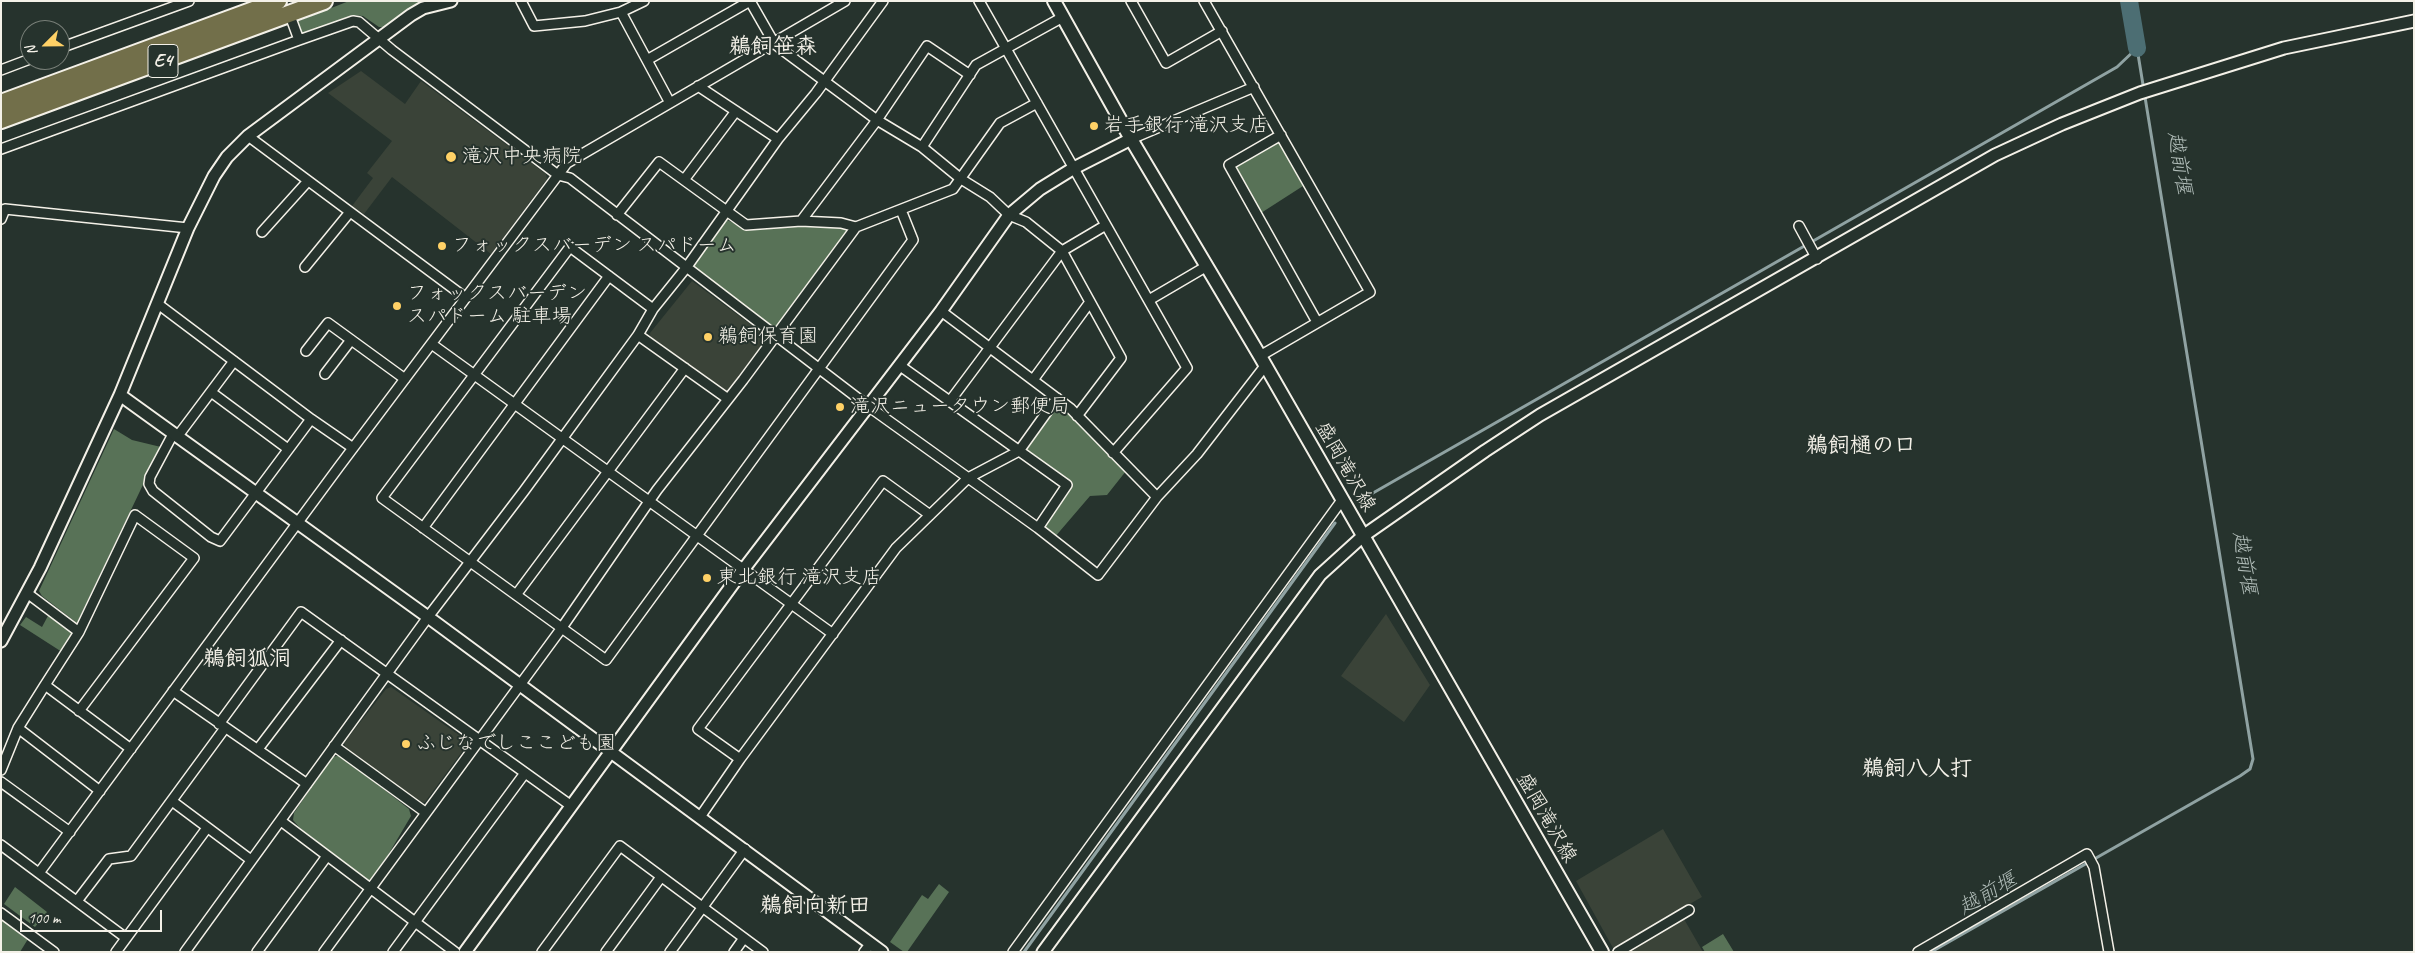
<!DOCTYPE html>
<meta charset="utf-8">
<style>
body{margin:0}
#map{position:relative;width:2415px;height:953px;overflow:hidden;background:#26332d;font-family:Caveat,sans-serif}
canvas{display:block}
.frame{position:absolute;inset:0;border:2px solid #f4f1e8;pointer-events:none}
.north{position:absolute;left:20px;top:20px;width:50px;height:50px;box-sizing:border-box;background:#26332d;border:1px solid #787f78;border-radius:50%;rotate:247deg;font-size:14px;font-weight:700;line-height:20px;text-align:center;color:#f4f1e8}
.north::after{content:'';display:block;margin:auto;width:18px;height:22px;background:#ffd166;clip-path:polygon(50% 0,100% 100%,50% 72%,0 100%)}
.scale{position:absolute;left:20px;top:910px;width:142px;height:22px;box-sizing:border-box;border:2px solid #f4f1e8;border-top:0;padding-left:6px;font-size:15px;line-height:18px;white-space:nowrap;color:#f4f1e8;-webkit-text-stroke:4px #26332d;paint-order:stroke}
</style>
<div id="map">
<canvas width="2415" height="953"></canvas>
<div class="frame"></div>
<div class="north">N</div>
<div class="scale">100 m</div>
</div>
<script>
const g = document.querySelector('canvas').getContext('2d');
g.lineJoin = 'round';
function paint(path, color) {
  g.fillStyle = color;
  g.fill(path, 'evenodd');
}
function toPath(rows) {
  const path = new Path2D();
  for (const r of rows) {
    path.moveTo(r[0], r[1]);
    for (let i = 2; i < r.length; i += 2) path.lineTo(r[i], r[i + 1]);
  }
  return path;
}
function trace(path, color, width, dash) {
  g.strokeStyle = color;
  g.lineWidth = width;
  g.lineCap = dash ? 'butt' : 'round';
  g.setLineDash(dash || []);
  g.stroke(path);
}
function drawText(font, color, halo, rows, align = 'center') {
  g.font = font + ' Caveat,"Klee One",sans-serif';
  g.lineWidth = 4;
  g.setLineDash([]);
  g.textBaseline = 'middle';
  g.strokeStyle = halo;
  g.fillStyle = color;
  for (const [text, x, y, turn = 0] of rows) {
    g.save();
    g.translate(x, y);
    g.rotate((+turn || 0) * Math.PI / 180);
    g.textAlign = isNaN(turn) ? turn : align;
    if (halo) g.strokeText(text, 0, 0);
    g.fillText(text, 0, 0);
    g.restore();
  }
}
const built = toPath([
 [361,71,405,104,421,81,546,174,547,179,491,254,392,177,364,214,352,206,373,178,367,173,392,141,328,93],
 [692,281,765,335,767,339,726,393,651,341,650,333],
 [1386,614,1430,685,1404,722,1341,676],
 [391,687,466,740,467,745,425,802,421,803,347,750,344,743,386,689],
 [1663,829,1702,897,1613,948,1576,881],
 [1684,919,1703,952,1628,952,1639,945]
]);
const green = toPath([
 [349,1,421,1,385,27,379,27,363,16,353,15,301,35,296,22],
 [1278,140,1303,186,1261,213,1235,170,1237,164],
 [727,220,745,228,799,225,839,226,849,230,780,323,772,329,691,268],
 [1058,401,1126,471,1107,495,1090,496,1054,538,1041,527,1070,484,1023,450],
 [114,429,132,440,161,447,77,623,42,596,39,591],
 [49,614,74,634,62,652,20,625,26,617,42,627],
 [337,756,341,756,409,809,411,816,375,877,367,882,299,827,293,820,294,813,332,757],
 [939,884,949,892,907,952,904,952,890,942,922,895,928,899],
 [15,887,47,912,35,927,4,904],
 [2,920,28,939,20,952,1,951],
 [1723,934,1734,952,1705,952,1702,947]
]);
const stream = toPath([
 [1359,501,2117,67,2137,48,2253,759,2250,769,2240,776,1931,952],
 [1024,952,1335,523]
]);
const river = toPath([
 [2129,1,2137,48]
]);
const minor = toPath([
 [521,1,534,26,585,21,621,12,644,1],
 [750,1,774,43,781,49,877,120,922,147,961,179,990,197,1009,215,1026,222,1062,251,1121,358,1077,416],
 [979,1,1187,368,1113,453],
 [1131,1,1166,63,1222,31],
 [1204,1,1370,292,1260,356],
 [621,12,670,103],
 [292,21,299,40],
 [60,48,189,1],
 [647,60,750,1],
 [1,70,30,59],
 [698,86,778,139],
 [1281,135,1229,165,1317,322],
 [248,136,466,298],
 [1131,139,1254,87],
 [922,147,976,65,1063,17],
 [1,149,299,40,353,21,359,22,392,50,558,175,570,178,868,406,1038,528,1098,575,1157,497,1197,454,1265,366],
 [684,180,736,111],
 [617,215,659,162,746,225,801,221,841,223,856,227],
 [1,219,5,209,188,228],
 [801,221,877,120,927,46,970,75],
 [1799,226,1817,259],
 [262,232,308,181],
 [305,267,350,212],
 [1149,300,1207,266],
 [158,304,311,419,220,541,211,537,153,491,149,484,150,477,173,434],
 [653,309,570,247,382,498,606,660,913,240,901,210],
 [941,311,1070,408,1157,497],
 [638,335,728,399],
 [433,345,833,634],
 [306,351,328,323,405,379],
 [899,365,1067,485,1038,528],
 [325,374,351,340],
 [1033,380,1090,302],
 [211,392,288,449],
 [950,401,1062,251,1106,225],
 [311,419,353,448],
 [177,437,234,361],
 [423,528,609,276],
 [27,593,79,632],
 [516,595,685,368],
 [45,685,79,632,135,515,194,558,79,711],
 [173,691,307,784],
 [219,724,301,612,570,805],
 [18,728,100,791],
 [334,746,425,812],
 [258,749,341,640],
 [740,759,698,729,883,481,930,515],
 [1,770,18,728,45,685,131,749],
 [1,782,70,832],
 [172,801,251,860],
 [700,817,740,759,896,548,968,478,1019,451,1057,398],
 [281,821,455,952],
 [1,845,126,938],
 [39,873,338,468,567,163,845,1],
 [77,901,109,859,131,856,225,728],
 [1,913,54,952],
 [116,952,207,828],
 [185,952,428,617,524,491,638,335,653,309,686,268,778,139,816,93,883,1],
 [257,952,327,856],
 [324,952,561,629,657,490,743,380,856,227,953,189,1000,123,1037,103],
 [393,952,525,773],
 [542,952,620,846,763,952],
 [606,952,661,877],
 [670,952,745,849],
 [734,952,744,938],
 [864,952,871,943],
 [1013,952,1342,500],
 [1618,952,1689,910],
 [1918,952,2087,854,2094,867,2109,952]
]);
const tertiary = toPath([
 [120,395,428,617,882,952],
 [1,641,40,568,120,395,188,228,214,176,227,157,248,136,411,15,423,8,451,1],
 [465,952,743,570,941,311,1009,215,1040,189,1074,168,1131,139],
 [1043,952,1320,575,1363,536,1485,451,1540,415,1995,155,2062,124,2140,93,2284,48,2414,21]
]);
const secondary = toPath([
 [1054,1,1131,139,1260,356,1602,952]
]);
const motorway = toPath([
 [1,103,278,1],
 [1,120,324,1]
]);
const markers = [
 [1094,126,5,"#ffd166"],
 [451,157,6,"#ffd166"],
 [442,246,5,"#ffd166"],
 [397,306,5,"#ffd166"],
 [708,337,5,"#ffd166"],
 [840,407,5,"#ffd166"],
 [707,578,5,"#ffd166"],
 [406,744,5,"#ffd166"]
];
const shields = [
 [163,61,30]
];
const shieldNames = [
 ["E4",163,61]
];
const poiNames = [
 ["岩手銀行 滝沢支店",1104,126],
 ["滝沢中央病院",462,157],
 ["フォックスバーデン スパドーム",452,246],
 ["フォックスバーデン",407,294],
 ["スパドーム 駐車場",407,317],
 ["鵜飼保育園",718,337],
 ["滝沢ニュータウン郵便局",850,407],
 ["東北銀行 滝沢支店",717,578],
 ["ふじなでしここども園",416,744]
];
const streetNames = [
 ["盛岡滝沢線",1345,467,60],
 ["盛岡滝沢線",1546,818,60]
];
const waterNames = [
 ["越前堰",2179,163,81],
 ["越前堰",2244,563,81],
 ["越前堰",1988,894,-30]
];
const quarterNames = [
 ["鵜飼笹森",773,47],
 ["鵜飼樋の口",1861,446],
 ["鵜飼狐洞",247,659],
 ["鵜飼八人打",1917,769],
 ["鵜飼向新田",815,906]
];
paint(built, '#3a4338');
paint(green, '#587257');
trace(stream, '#8fa2a2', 3);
trace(river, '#4c6e73', 18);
trace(minor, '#f4f1e8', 12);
trace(tertiary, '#f4f1e8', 15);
trace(secondary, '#f4f1e8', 16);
trace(motorway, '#f4f1e8', 20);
trace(minor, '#26332d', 9);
trace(tertiary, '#26332d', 11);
trace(secondary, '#26332d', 12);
trace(motorway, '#726f4a', 16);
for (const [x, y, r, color] of markers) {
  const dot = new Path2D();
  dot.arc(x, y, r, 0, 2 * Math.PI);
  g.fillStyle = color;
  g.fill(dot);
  trace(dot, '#26332d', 2);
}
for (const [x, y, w] of shields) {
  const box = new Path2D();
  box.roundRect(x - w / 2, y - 16.5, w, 33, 4);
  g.fillStyle = '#26332d';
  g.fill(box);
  trace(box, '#f4f1e8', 1);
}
drawText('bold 19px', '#f4f1e8', null, shieldNames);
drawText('20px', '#f4f1e8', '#26332d', poiNames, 'left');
drawText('20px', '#f4f1e8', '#26332d', streetNames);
drawText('italic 21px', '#b1bdb9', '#26332d', waterNames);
drawText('bold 22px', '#f4f1e8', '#26332d', quarterNames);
</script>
